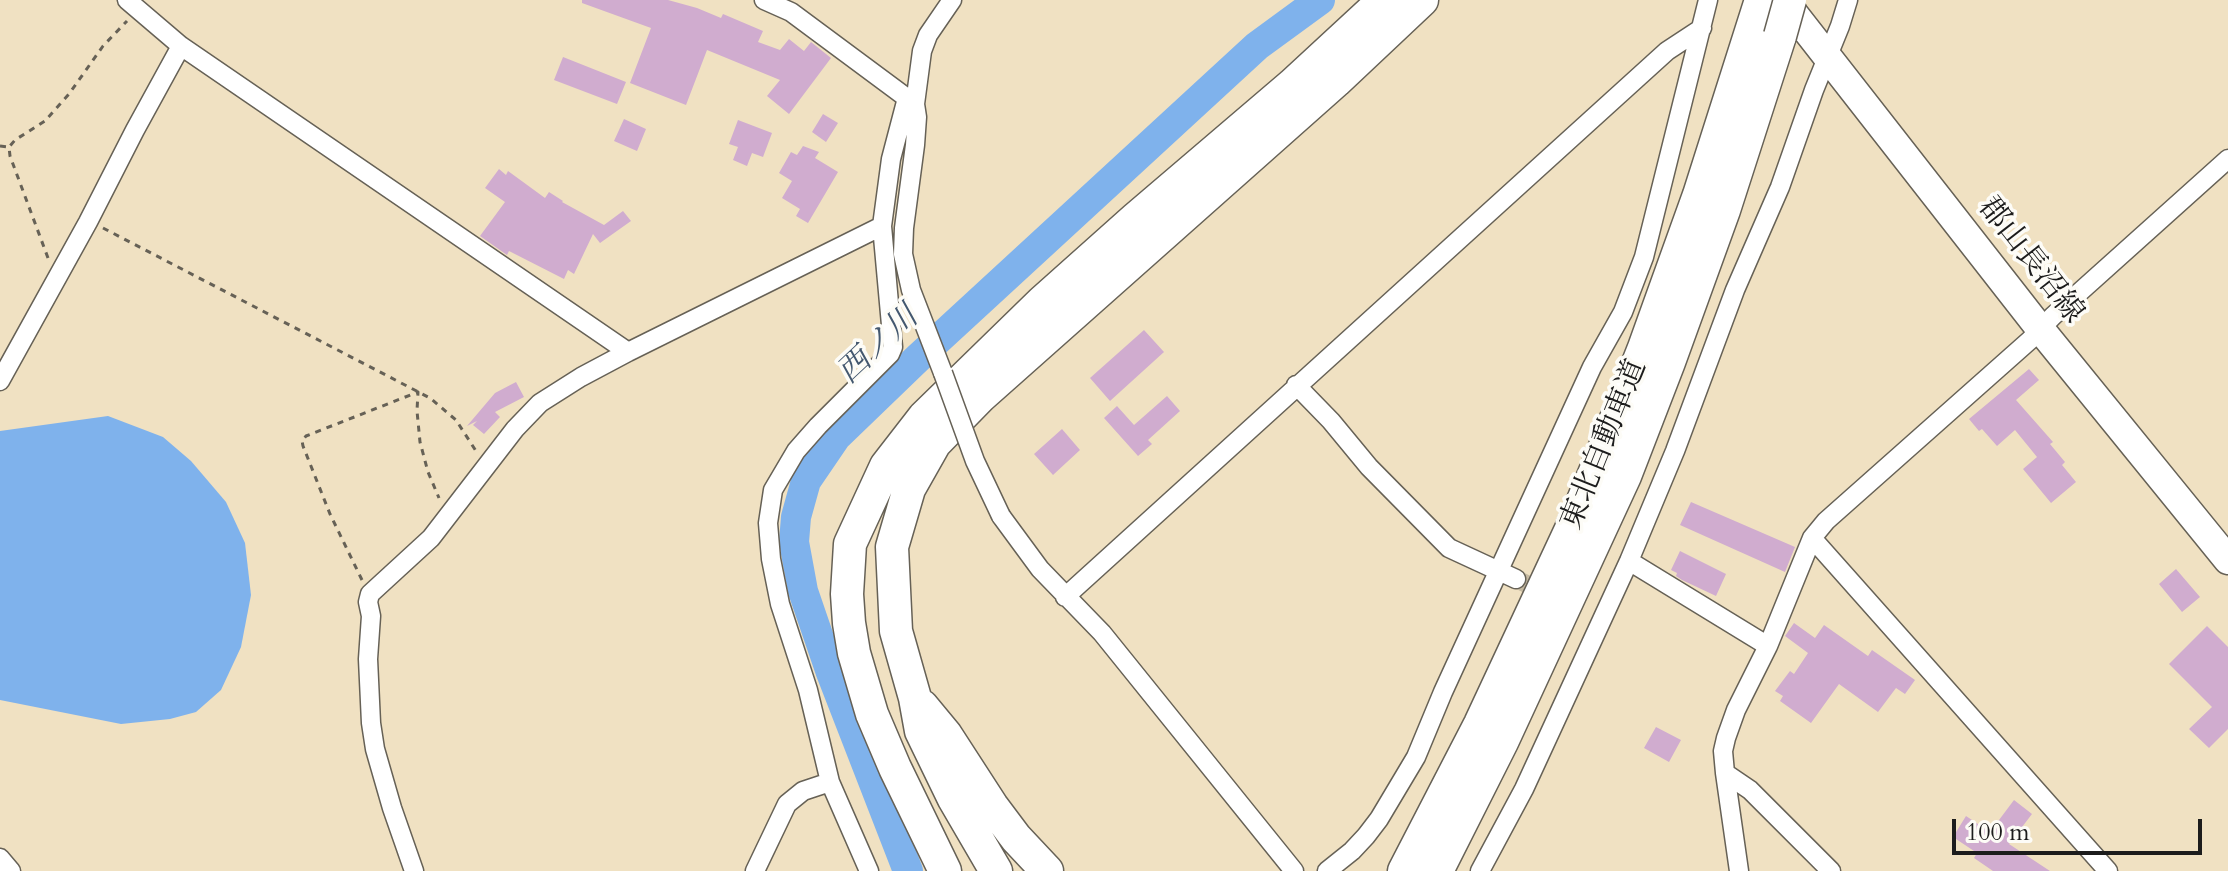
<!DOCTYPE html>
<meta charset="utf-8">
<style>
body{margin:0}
#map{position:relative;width:2228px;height:871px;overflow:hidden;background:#f0e1c2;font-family:Cardo,serif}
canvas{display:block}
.scale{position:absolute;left:1952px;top:819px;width:250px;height:36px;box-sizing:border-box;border:4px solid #1c1c1c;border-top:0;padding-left:10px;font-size:24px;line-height:28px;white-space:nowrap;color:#1c1c1c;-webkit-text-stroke:6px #fdfcf7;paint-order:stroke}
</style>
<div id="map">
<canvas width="2228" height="871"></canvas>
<div class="scale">100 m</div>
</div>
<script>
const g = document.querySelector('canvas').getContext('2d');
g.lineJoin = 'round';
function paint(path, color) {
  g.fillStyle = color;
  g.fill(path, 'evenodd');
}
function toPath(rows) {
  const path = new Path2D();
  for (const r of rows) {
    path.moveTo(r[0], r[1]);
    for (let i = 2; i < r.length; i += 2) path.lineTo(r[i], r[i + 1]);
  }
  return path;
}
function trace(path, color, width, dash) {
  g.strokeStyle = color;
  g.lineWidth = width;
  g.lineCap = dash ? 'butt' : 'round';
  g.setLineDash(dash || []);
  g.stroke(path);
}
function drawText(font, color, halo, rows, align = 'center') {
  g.font = font + ' Cardo,"Noto Serif JP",serif';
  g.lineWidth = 7;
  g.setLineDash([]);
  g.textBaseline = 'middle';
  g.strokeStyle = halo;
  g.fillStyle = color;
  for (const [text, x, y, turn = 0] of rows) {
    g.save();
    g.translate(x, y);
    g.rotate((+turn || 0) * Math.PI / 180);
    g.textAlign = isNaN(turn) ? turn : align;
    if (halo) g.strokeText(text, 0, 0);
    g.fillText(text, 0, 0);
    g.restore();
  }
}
const water = toPath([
 [108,416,163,437,191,461,226,502,245,543,251,595,241,647,221,690,196,712,170,719,121,724,0,700,0,431]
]);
const river = toPath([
 [908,871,830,670,803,591,794,542,796,517,806,481,836,437,918,358,1257,46,1320,0]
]);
const building = toPath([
 [582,0,668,0,697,8,721,18,723,14,763,31,758,42,780,50,789,39,804,51,811,42,831,58,789,114,767,96,780,80,707,50,686,105,630,83,651,28,582,3],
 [563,57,626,82,617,104,554,80],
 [823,114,838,123,826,142,812,132],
 [624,119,646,129,637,151,614,141],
 [738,120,772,133,763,157,752,153,747,166,733,160,738,147,729,144],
 [803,146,819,152,815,158,838,172,808,223,796,216,800,209,782,198,792,181,779,173,791,152,797,155],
 [499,169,506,175,508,171,545,198,549,192,563,201,562,202,604,225,623,211,631,221,600,243,593,234,574,274,568,270,564,279,509,251,507,255,480,236,505,202,485,188],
 [1144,330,1164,352,1110,401,1090,378],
 [2029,369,2039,380,2016,400,2053,442,2050,444,2065,462,2062,465,2076,482,2051,503,2023,469,2037,457,2015,430,1997,446,1982,429,1979,431,1969,419],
 [516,382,524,397,495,412,500,417,484,434,473,425,477,421,467,426,495,393],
 [1167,396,1180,411,1148,440,1152,444,1138,456,1104,418,1117,406,1134,425],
 [1062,429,1080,450,1053,475,1034,454],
 [1691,502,1795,547,1785,572,1680,525],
 [1680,551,1726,574,1716,596,1682,580,1676,576,1677,573,1671,570],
 [2176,569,2200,597,2182,612,2159,584],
 [1794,623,1815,638,1824,625,1868,656,1872,650,1915,680,1905,694,1896,688,1878,712,1839,684,1811,723,1780,701,1783,696,1775,691,1790,671,1794,674,1808,653,1785,636],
 [2207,626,2228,647,2228,729,2209,748,2189,729,2212,707,2169,664],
 [1656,727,1681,740,1669,762,1644,748],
 [2014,800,2032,814,2009,844,2050,871,1993,871,1974,858,1977,853,1953,837,1966,816,1990,832]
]);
const streetTunnel = toPath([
 [1516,579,1585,611]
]);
const path = toPath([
 [0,146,9,147],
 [103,228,430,398,456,420,476,451],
 [48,258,10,156,9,147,15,140,45,121,69,94,103,46,127,21],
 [362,580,330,514,303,446,302,441,306,436,418,392,417,411,420,442,428,472,439,498]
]);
const street = toPath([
 [127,0,181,46,628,352],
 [764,0,791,12,915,104],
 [943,373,911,290,903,254,904,228,915,145,917,117,915,104,922,51,928,35,952,0],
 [0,381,88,222,135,130,181,46],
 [1296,385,1331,421,1369,467,1449,548,1516,579],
 [1001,516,1040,569,1102,633,1294,871],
 [1812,538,2108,871],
 [1629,561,1768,646],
 [1065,597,1667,51,1702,28],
 [1725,773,1750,790,1831,871],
 [0,858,11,871],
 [414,871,392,808,375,749,371,723,368,659,371,616,368,602,370,594,431,538,515,429,540,403,581,377,628,352,882,226],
 [755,871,787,804,803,791,830,782],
 [869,871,830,782,808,690,780,604,771,559,768,523,773,490,796,451,818,426,890,354,893,347,882,226,891,159,907,98],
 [1327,871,1352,851,1366,836,1379,819,1416,757,1443,692,1592,367,1623,312,1644,257,1708,0],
 [1480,871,1524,789,1629,561,1675,451,1735,290,1780,187,1814,90,1840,26,1848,0],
 [1739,871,1725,773,1723,751,1726,738,1736,710,1768,646,1812,538,1826,521,2030,340,2053,316,2228,159]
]);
const primary = toPath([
 [1783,0,2041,330,2228,560]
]);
const highway = toPath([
 [922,706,946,735,992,806,1016,838,1047,871],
 [945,871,895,768,872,714,854,653,849,623,847,594,850,544,886,466,924,417,1042,302,1135,219,1292,85,1384,0],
 [996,871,954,799,921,731,915,698,896,631,892,547,909,489,935,443,980,397,1336,81,1422,0],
 [1404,871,1480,724,1572,527,1597,467,1644,348,1699,195,1761,0],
 [1437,871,1502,742,1625,476,1669,362,1724,210,1780,36]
]);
const streetBridge = toPath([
 [943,373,975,461,1001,516]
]);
const highwayBridge = toPath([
 [1780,36,1790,0]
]);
const streetNames = [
 ["郡山長沼線",2030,261,52],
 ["東北自動車道",1605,445,-68]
];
const waterNames = [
 ["西ノ川",879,346,-43]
];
paint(water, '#7fb2ec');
trace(river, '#7fb2ec', 30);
paint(building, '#d0accf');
trace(streetTunnel, '#c6baa1', 18, [18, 9]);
trace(street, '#666156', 21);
trace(primary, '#666156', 31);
trace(highway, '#666156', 35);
trace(path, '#666156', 3, [6, 6]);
trace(street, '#fff', 18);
trace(primary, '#fff', 28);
trace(highway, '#fff', 32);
trace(streetBridge, '#666156', 21, []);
trace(highwayBridge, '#666156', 35, []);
trace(streetBridge, '#fff', 18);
trace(highwayBridge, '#fff', 32);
drawText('30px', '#1c1c1c', '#fdfcf7', streetNames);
drawText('italic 32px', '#44586f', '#fdfcf7', waterNames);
</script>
